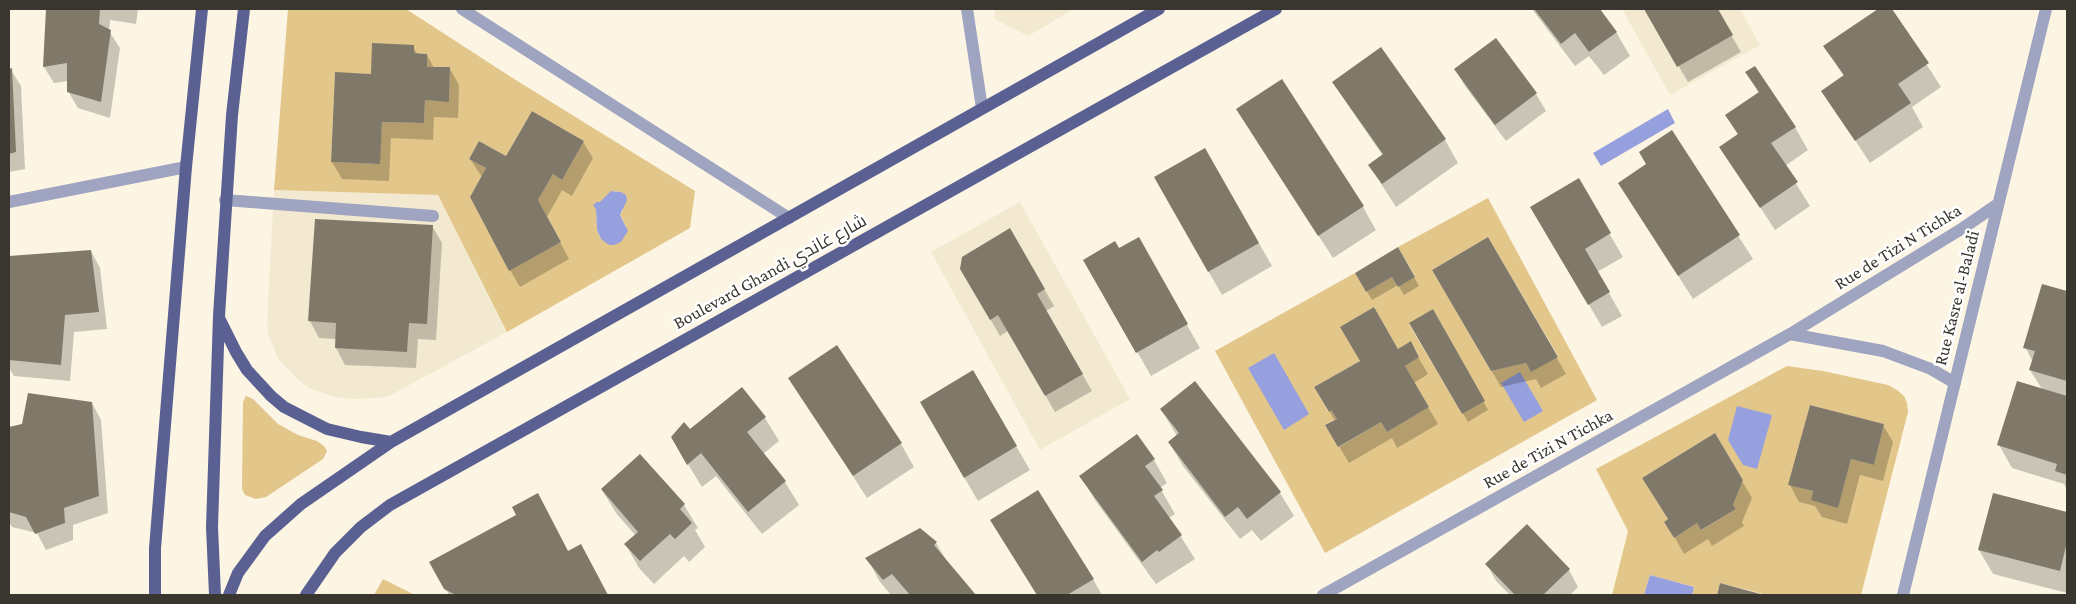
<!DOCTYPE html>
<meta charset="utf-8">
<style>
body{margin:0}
#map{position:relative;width:2076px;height:604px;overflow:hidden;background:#fdf5e4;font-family:"Crimson Pro",serif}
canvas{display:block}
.frame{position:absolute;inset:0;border:10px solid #39362f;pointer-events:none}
</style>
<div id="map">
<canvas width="2076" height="604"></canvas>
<div class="frame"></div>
</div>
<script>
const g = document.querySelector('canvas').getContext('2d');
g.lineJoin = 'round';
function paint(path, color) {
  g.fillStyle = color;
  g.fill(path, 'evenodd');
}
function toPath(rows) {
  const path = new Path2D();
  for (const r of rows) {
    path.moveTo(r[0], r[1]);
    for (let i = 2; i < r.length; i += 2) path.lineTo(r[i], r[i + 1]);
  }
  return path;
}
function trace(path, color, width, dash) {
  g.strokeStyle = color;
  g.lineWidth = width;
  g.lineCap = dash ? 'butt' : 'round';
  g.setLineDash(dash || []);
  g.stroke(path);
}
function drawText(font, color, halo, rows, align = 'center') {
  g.font = font + ' "Crimson Pro",Cairo,serif';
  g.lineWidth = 5;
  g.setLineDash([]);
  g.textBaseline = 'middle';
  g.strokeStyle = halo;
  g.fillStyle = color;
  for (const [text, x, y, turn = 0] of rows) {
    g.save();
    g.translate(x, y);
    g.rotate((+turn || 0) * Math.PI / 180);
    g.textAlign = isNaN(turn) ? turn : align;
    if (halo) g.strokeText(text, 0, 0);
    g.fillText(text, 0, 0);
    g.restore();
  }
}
const built = toPath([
 [994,9,1074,9,1028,36,995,19],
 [1622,9,1740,9,1760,45,1670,95],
 [274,190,438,195,507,332,389,396,378,398,351,399,335,397,309,388,298,380,279,360,269,337,267,324],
 [1020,202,1130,399,1040,450,931,252]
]);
const green = toPath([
 [288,9,406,9,511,77,695,191,690,228,507,332,438,195,274,190],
 [414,53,427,54,427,67,450,68,449,101,425,100,424,123,382,122,379,164,331,162,335,73,371,74],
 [532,111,584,141,562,180,553,174,538,200,561,242,509,270,470,197,486,168,469,159,479,141,506,156],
 [613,191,621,192,623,210,620,215,626,226,601,239,597,230,596,209],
 [1488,198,1597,400,1325,553,1215,351,1355,273,1366,292,1392,277,1398,287,1415,276,1398,247],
 [1488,237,1558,356,1531,372,1526,363,1491,371,1432,270],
 [1374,307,1398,349,1411,341,1419,356,1405,366,1429,407,1387,432,1381,422,1339,447,1325,425,1337,419,1331,410,1328,411,1314,387,1360,361,1341,327],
 [1433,309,1484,401,1462,414,1409,324],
 [1787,366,1823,371,1888,385,1897,390,1904,396,1907,403,1908,412,1861,595,1767,595,1720,583,1717,595,1692,595,1694,587,1650,575,1644,595,1612,595,1628,531,1596,469],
 [1810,405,1884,424,1874,465,1851,459,1838,507,1811,500,1813,491,1789,485],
 [1715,433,1743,480,1733,505,1736,509,1702,530,1697,523,1674,538,1664,522,1668,519,1642,478],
 [246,396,253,399,278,424,298,435,317,441,324,446,327,451,323,459,266,497,256,499,245,495,242,489,243,402],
 [383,579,415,595,374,595]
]);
const water = toPath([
 [1668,109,1675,123,1601,166,1593,153],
 [611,191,621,192,626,195,627,200,620,215,628,231,621,242,614,245,609,245,601,239,597,230,596,209,593,205,597,202,600,202],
 [1274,353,1309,414,1284,430,1248,368],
 [1520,372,1543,411,1524,422,1501,383],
 [1737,406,1772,415,1757,469,1743,465,1728,440],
 [1650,575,1694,587,1692,595,1644,595]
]);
const shadow = toPath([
 [47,9,138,9,136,24,110,20,109,31,120,48,110,118,78,108,68,91,68,81,54,83,44,67],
 [1532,9,1598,9,1616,32,1630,56,1604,75,1589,56,1575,66],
 [1645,9,1716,9,1741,52,1688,82],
 [1880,9,1891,9,1941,87,1912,107,1923,127,1870,163,1823,91,1844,77,1825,46],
 [1495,39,1536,94,1546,111,1506,141,1465,86,1455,69],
 [413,47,418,55,427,55,434,68,450,69,459,85,458,118,434,117,433,140,391,138,389,181,342,179,332,162],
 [9,70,11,70,21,86,25,169,9,172],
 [1747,72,1795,127,1808,150,1785,166,1810,206,1775,230,1721,147,1738,135,1727,116,1759,94],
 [1334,82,1445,140,1458,163,1396,207,1369,165,1383,156,1348,105],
 [1671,131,1753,259,1693,299,1619,183,1647,165],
 [1251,132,1363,207,1376,230,1333,258],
 [583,142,593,158,572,196,562,190,547,217,569,259,520,287,510,270,482,177,470,159,506,158],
 [1205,149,1272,266,1222,295,1155,178],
 [1578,180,1623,257,1597,272,1622,316,1602,327,1532,207],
 [432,226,442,243,436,340,418,339,416,368,345,365,336,348,336,339,319,338,310,321],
 [1010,230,1054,306,1046,311,1092,391,1055,412,1008,331,1000,336,961,269],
 [1488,238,1566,374,1541,388,1536,379,1501,387,1434,270],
 [1138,239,1200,348,1151,376,1085,260,1119,250],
 [1398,248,1419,286,1404,295,1398,285,1372,300,1356,273],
 [91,251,100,268,107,329,74,332,70,381,14,376,9,368,9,257],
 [2042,285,2067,293,2067,490,2064,484,2012,468,1999,445,2042,389,2030,370,2033,362,2025,347],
 [1433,311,1488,410,1468,422,1411,324],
 [1410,343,1428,374,1414,383,1438,424,1397,448,1392,438,1349,463,1327,426,1335,421,1316,388],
 [973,372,1030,470,978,501,921,403],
 [790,378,901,444,914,467,867,498],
 [1195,383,1280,493,1294,516,1261,541,1252,530,1240,539,1183,466,1169,442,1177,436,1161,409],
 [742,388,765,418,779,441,763,454,785,482,799,505,762,534,716,476,702,487,686,461,689,431],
 [92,403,101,420,108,513,73,525,73,540,46,550,37,533,12,527,9,522,9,428],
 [1883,425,1893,442,1883,481,1860,475,1847,524,1822,517,1815,506,1799,502,1790,485],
 [640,456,684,505,698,528,695,530,705,547,689,562,684,556,654,584,639,568,626,545,636,536,616,513,602,490],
 [1154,460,1167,483,1160,488,1175,514,1169,518,1195,559,1156,584,1095,500,1081,476],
 [1742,481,1752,498,1742,522,1744,526,1712,546,1708,539,1684,554,1666,522],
 [1994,495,2067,513,2067,593,1993,574,1979,550],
 [992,521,1093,579,1102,595,1037,595],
 [936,543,949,565,974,595,891,595,880,582,867,558],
 [568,552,590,562,608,595,449,595,431,562],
 [1487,564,1569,570,1578,587,1570,595,1510,595,1496,581]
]);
const building = toPath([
 [46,9,100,9,99,24,111,30,101,102,67,92,67,63,43,67],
 [1534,9,1600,9,1617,32,1589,52,1575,33,1561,44],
 [1644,9,1718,9,1733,35,1677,67],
 [1878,9,1892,9,1929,63,1898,84,1911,103,1855,141,1821,91,1844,75,1823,46],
 [1496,38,1537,93,1495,125,1454,69],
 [372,43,414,45,414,53,427,54,427,67,450,67,449,102,425,100,424,123,382,122,380,164,331,162,335,72,371,74],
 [1381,47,1446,139,1382,184,1368,165,1383,154,1332,82],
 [1755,66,1796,127,1771,143,1798,182,1760,208,1719,147,1738,134,1725,115,1759,92,1745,72],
 [12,68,16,152,9,154,9,69],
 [1282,79,1364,206,1318,236,1236,109],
 [532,111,584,141,562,180,553,174,538,200,561,242,509,271,470,197,486,168,469,159,479,141,506,156],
 [1672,130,1740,235,1678,276,1618,183,1646,164,1639,152],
 [1205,148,1259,243,1208,272,1154,177],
 [1579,178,1611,233,1585,249,1610,292,1588,305,1530,207],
 [315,219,433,225,427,324,409,323,407,352,335,348,336,323,308,321],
 [1010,228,1045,289,1037,294,1083,374,1045,396,998,315,990,320,960,269,962,257],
 [1139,237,1188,324,1136,353,1083,260,1115,241,1119,248],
 [1488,237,1558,357,1531,372,1526,363,1491,371,1432,270],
 [1398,247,1415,277,1398,287,1392,277,1366,292,1355,273],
 [91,250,99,312,65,315,61,365,9,360,9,256],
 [2042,284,2067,291,2067,381,2029,370,2035,351,2023,348],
 [1374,307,1398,349,1411,341,1419,357,1405,366,1429,407,1387,432,1381,422,1338,447,1325,425,1337,419,1331,410,1329,412,1314,387,1360,361,1340,327],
 [1433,309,1485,401,1462,414,1409,323],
 [837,345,902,443,853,476,788,378],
 [973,370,1017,446,964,478,920,402],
 [1195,381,1281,492,1247,519,1238,507,1225,517,1168,442,1179,433,1160,409],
 [2017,381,2067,396,2067,475,2055,471,2057,464,1997,445],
 [742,387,766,417,747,432,786,481,748,512,701,453,687,465,671,437,684,422,690,429],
 [28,393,92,402,99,496,64,508,65,523,35,534,26,517,9,512,9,427,22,424],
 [1810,405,1884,424,1874,465,1851,459,1838,508,1811,500,1813,491,1788,485],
 [1715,433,1743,480,1733,505,1736,509,1701,530,1697,523,1674,538,1664,522,1668,519,1642,478],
 [1137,434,1155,459,1145,466,1163,490,1154,496,1182,535,1159,552,1157,550,1142,562,1079,476],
 [640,454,685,504,680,509,692,523,675,539,670,534,640,561,624,544,638,532,601,489],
 [1038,490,1094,579,1067,595,1037,595,990,520],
 [538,493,568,551,581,544,608,595,456,595,444,589,429,562,516,515,512,507],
 [1993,493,2067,512,2067,542,2060,571,1978,550],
 [1527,524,1570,569,1543,595,1515,595,1485,564],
 [920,528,937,542,934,545,976,595,910,595,892,574,883,580,865,558],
 [1720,583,1764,595,1717,595]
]);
const minor = toPath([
 [462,9,789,218],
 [967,9,982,108],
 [225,200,433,216],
 [9,202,186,167],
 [1790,334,1883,351,1931,369,1955,383],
 [1323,595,1790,334,1963,228,1998,204],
 [1903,595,2046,9]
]);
const major = toPath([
 [219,318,236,352,247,370,271,396,284,407,327,429,361,437,391,442],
 [155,595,155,548,186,167,202,9],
 [215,595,212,527,219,316,232,115,244,9],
 [229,595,238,573,265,536,301,504,391,442,1159,9],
 [306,595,335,553,361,527,390,505,1276,9]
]);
const streetNames = [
 ["Rue de Tizi N Tichka",1898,247,-32],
 ["Boulevard Ghandi شارع غاندي",770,272,-29],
 ["Rue Kasre al-Baladi",1957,298,-76],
 ["Rue de Tizi N Tichka",1548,449,-29]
];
paint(built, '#f3e8d0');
paint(green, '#e2c68a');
paint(water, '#97a0de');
paint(shadow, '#0003');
paint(building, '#80796a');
trace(minor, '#9fa4c1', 12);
trace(major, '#5a6192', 12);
drawText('18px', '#39362f', '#fff', streetNames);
</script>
